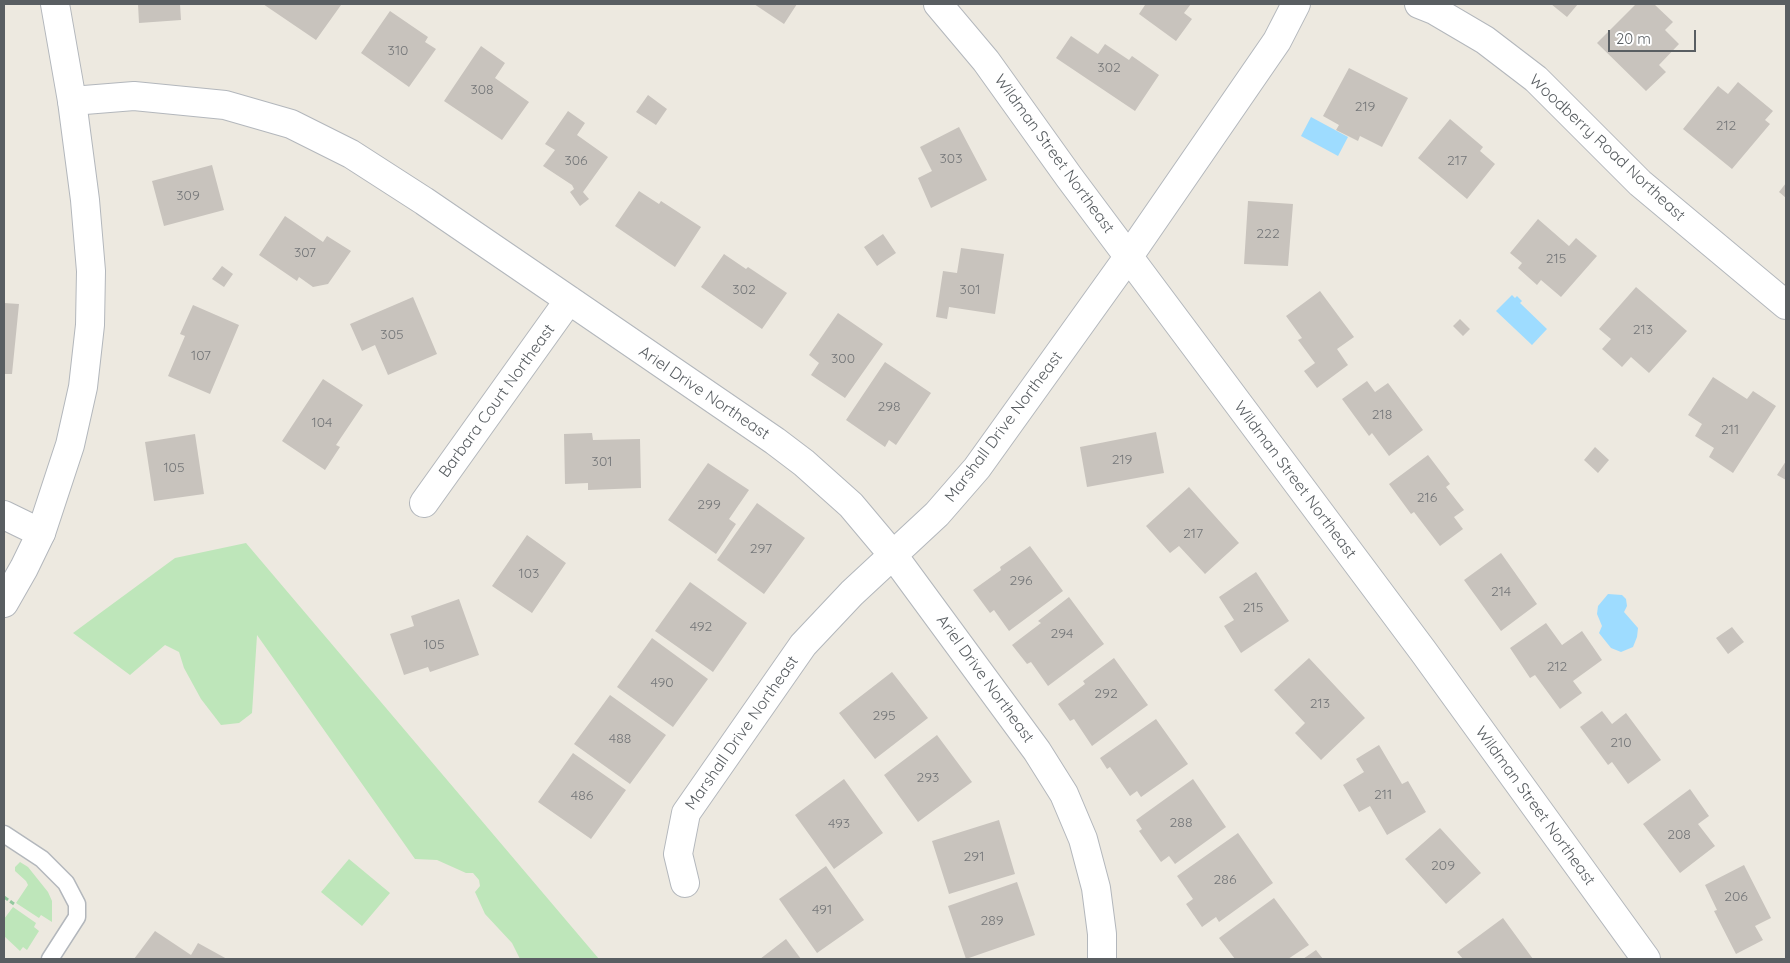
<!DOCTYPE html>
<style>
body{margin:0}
#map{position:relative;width:1790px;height:963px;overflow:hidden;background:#ede9e0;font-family:Quicksand,sans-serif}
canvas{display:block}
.frame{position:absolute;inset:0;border:5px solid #595e62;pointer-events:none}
.scale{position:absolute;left:1608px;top:30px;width:88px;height:22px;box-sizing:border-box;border:2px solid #595e62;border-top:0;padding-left:6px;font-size:15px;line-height:18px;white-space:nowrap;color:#595e62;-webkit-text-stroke:4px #fff;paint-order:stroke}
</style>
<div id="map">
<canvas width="1790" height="963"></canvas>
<div class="frame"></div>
<div class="scale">20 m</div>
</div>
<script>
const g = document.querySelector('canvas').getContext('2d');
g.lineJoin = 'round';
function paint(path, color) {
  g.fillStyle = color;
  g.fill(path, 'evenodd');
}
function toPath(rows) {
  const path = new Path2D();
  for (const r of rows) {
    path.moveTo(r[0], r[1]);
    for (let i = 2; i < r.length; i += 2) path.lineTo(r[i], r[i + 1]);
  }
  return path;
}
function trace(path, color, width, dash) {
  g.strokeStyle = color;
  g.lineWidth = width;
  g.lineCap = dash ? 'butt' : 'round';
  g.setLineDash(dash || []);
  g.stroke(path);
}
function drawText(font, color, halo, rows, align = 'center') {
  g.font = font + ' Quicksand,sans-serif';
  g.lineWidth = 4;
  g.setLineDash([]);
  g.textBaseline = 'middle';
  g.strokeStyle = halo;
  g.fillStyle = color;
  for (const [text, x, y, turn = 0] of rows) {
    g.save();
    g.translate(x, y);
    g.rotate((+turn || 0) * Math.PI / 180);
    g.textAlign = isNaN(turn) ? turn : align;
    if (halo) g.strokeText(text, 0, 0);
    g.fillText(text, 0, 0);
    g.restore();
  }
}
const green = toPath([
 [246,543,599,959,520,959,512,943,485,914,475,892,480,886,479,880,473,873,466,873,437,860,415,859,257,635,252,713,239,723,221,725,201,699,184,668,179,652,165,645,130,675,73,633,175,558],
 [349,859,390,893,362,926,321,892],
 [20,862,28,867,48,892,52,901,52,922,41,915,39,918,16,903,28,885,26,881,15,871,15,867],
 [13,907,36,923,34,927,39,931,27,950,23,947,20,951,4,936,4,919]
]);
const water = toPath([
 [1311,117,1348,137,1338,156,1301,136],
 [1512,295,1515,298,1517,296,1522,301,1520,303,1547,329,1532,345,1496,311],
 [1608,594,1622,595,1626,599,1627,606,1624,612,1638,628,1637,637,1633,647,1621,652,1611,648,1599,633,1602,626,1597,614,1598,606]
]);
const building = toPath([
 [138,4,180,4,181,20,139,23],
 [263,4,340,4,341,5,316,40],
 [754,4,797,4,784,24],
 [1143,4,1191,4,1184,13,1192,19,1176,41,1139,14,1145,5],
 [1551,4,1578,4,1567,17],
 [1636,4,1654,4,1673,22,1665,30,1679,44,1659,65,1666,72,1646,91,1597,43],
 [390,11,428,37,425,42,436,49,409,87,361,53],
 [1071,36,1098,54,1105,44,1129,60,1132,56,1159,75,1135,111,1056,58],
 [481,46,505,63,495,78,529,102,502,140,444,101],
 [1349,68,1408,98,1382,147,1360,136,1358,141,1336,130,1339,125,1323,116],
 [1738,82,1773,111,1765,120,1770,124,1732,169,1683,129,1718,86,1728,94],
 [648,95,667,109,656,125,636,112],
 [568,111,585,123,577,135,608,157,583,192,589,199,580,206,570,192,574,189,572,185,543,166,555,150,545,144],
 [1450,119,1483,147,1480,151,1495,164,1467,199,1418,158],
 [959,127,987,180,931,208,918,178,932,171,920,147],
 [212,165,224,210,164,226,152,181],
 [1786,183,1786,198,1779,192],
 [639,191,659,204,661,201,701,227,675,267,615,226],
 [1248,201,1293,204,1288,266,1244,264],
 [285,216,323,242,327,236,351,251,328,284,313,287,299,277,297,281,259,255],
 [1538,219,1569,246,1576,238,1597,256,1561,297,1541,280,1537,285,1518,268,1522,263,1510,253],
 [883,234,896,253,877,266,864,247],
 [961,248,1004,254,995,314,949,307,947,319,936,317,943,271,957,273],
 [724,254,746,269,748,267,787,293,762,329,701,287],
 [222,266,233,274,224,287,212,279],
 [1636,287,1687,331,1649,373,1631,357,1622,367,1602,349,1611,339,1599,329],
 [1320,291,1354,337,1337,349,1348,365,1317,388,1304,371,1315,363,1298,340,1302,338,1286,316],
 [413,297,437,354,388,375,375,345,362,351,350,324],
 [4,303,19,304,12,374,4,374],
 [193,305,239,325,210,394,168,376,185,336,180,334],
 [838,313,883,344,845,398,811,375,819,363,809,355],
 [1460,319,1470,329,1463,336,1453,326],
 [885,362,931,393,896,445,889,440,885,447,846,420],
 [1713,377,1747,399,1753,391,1776,406,1733,473,1709,457,1714,448,1695,436,1702,424,1688,415],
 [323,379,363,405,336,445,340,447,325,470,282,441],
 [1367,381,1375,392,1388,383,1423,430,1389,456,1372,433,1369,436,1342,399],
 [1156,432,1164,473,1087,487,1080,447],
 [592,433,593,440,640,439,641,488,588,490,588,483,565,484,564,434],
 [195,434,204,494,154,501,145,442],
 [1595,447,1609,460,1598,473,1584,460],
 [1428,455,1450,484,1446,487,1464,510,1454,517,1463,529,1440,546,1414,512,1411,514,1389,484],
 [1786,461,1786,480,1777,475],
 [708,463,749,490,729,519,736,524,716,554,668,520],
 [1189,487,1239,543,1205,574,1179,546,1170,553,1146,526],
 [757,503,805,538,764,594,717,560],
 [527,535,566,563,532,613,492,586],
 [1030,546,1063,591,1009,631,994,610,990,613,973,590,1001,570,1000,567],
 [1501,553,1537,604,1501,631,1464,580],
 [1256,572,1289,621,1241,653,1224,626,1234,620,1219,597],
 [690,582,747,623,713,672,655,631],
 [1069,597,1104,644,1048,686,1031,662,1027,664,1012,645,1041,623,1038,621],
 [459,599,479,655,430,672,428,667,404,675,390,634,414,626,411,616],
 [1546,623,1562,645,1582,631,1602,660,1573,681,1582,693,1560,709,1535,675,1530,678,1510,648],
 [1732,627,1744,642,1728,654,1716,638],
 [652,638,708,679,673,727,617,687],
 [1114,658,1148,705,1092,746,1074,719,1070,721,1058,704,1085,684,1083,681],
 [1309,658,1365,718,1321,760,1295,733,1305,723,1274,690],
 [892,672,928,718,875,759,839,713],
 [610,695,666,735,630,784,574,744],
 [1602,711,1612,724,1626,713,1661,760,1628,784,1612,762,1608,765,1580,727],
 [1156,719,1188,764,1141,797,1137,791,1130,796,1110,767,1107,769,1100,758],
 [937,735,972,782,918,822,884,775],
 [1379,745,1402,784,1408,781,1426,812,1387,835,1370,806,1359,812,1343,785,1364,772,1356,759],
 [573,753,626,790,591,839,538,802],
 [844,779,883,833,834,869,795,815],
 [1193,779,1226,827,1175,864,1169,856,1161,862,1139,831,1142,829,1136,820],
 [1690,789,1709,816,1698,824,1715,846,1680,873,1643,824],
 [999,820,1015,874,949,894,932,841],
 [1440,828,1481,873,1446,904,1405,859],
 [1238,833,1273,883,1219,922,1216,917,1202,927,1186,904,1193,899,1177,876],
 [1744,865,1771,918,1755,926,1763,940,1736,954,1714,911,1717,910,1705,885],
 [826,866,864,920,817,953,779,899],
 [1017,882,1035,935,966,959,948,906],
 [1274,898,1309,945,1288,959,1235,959,1219,938],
 [1503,918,1533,959,1463,959,1457,952],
 [155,931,191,955,198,943,227,959,134,959],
 [786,939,801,959,760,959],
 [1316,950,1323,959,1303,959]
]);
const path = toPath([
 [4,897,14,904]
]);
const service = toPath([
 [4,834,42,859,66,883,77,904,77,917,50,959]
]);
const minor = toPath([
 [938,4,986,61,1069,177,1423,651,1646,959],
 [1419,4,1434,10,1485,40,1536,79,1640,183,1786,305],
 [72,101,134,96,225,105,291,124,351,154,424,201,569,300,775,441,804,463,851,505,893,555,1037,751,1064,794,1083,839,1096,888,1102,934,1102,959],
 [424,503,569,300],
 [4,515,41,533],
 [685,883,678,854,686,813,803,645,852,593,937,514,977,468,1129,256,1277,41,1296,4]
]);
const tertiary = toPath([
 [4,603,24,568,41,533,70,445,83,387,90,325,91,271,85,200,72,101,55,4]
]);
const numberNames = [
 ["310",398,51],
 ["302",1109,68],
 ["308",482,90],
 ["219",1365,107],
 ["212",1726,126],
 ["303",951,159],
 ["306",576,161],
 ["217",1457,161],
 ["309",188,196],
 ["222",1268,234],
 ["307",305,253],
 ["215",1556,259],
 ["302",744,290],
 ["301",970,290],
 ["213",1643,330],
 ["305",392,335],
 ["107",201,356],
 ["300",843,359],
 ["298",889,407],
 ["218",1382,415],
 ["104",322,423],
 ["211",1730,430],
 ["219",1122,460],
 ["301",602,462],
 ["105",174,468],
 ["216",1427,498],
 ["299",709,505],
 ["217",1193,534],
 ["297",761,549],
 ["103",529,574],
 ["296",1021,581],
 ["214",1501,592],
 ["215",1253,608],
 ["492",701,627],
 ["294",1062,634],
 ["105",434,645],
 ["212",1557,667],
 ["490",662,683],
 ["292",1106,694],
 ["213",1320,704],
 ["295",884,716],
 ["488",620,739],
 ["210",1621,743],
 ["293",928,778],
 ["211",1383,795],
 ["486",582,796],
 ["288",1181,823],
 ["493",839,824],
 ["208",1679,835],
 ["291",974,857],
 ["209",1443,866],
 ["286",1225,880],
 ["206",1736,897],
 ["491",822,910],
 ["289",992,921]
];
const streetNames = [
 ["Woodberry Road Northeast",1607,148,43],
 ["Wildman Street Northeast",1054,154,54],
 ["Ariel Drive Northeast",704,393,34],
 ["Barbara Court Northeast",497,401,-54],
 ["Marshall Drive Northeast",1004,427,-53],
 ["Wildman Street Northeast",1295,480,53],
 ["Ariel Drive Northeast",985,679,54],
 ["Marshall Drive Northeast",742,733,-55],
 ["Wildman Street Northeast",1535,806,54]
];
paint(green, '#bee6ba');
paint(water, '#9edcff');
paint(building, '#c8c3bd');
trace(service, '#b3b7bc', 19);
trace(minor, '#b3b7bc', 30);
trace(tertiary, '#b3b7bc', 30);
trace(path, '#93c89e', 3, [5, 2.5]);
trace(service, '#fff', 16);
trace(minor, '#fff', 28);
trace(tertiary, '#fff', 28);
drawText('14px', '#757779', null, numberNames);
drawText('16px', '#595e62', '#fff', streetNames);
</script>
